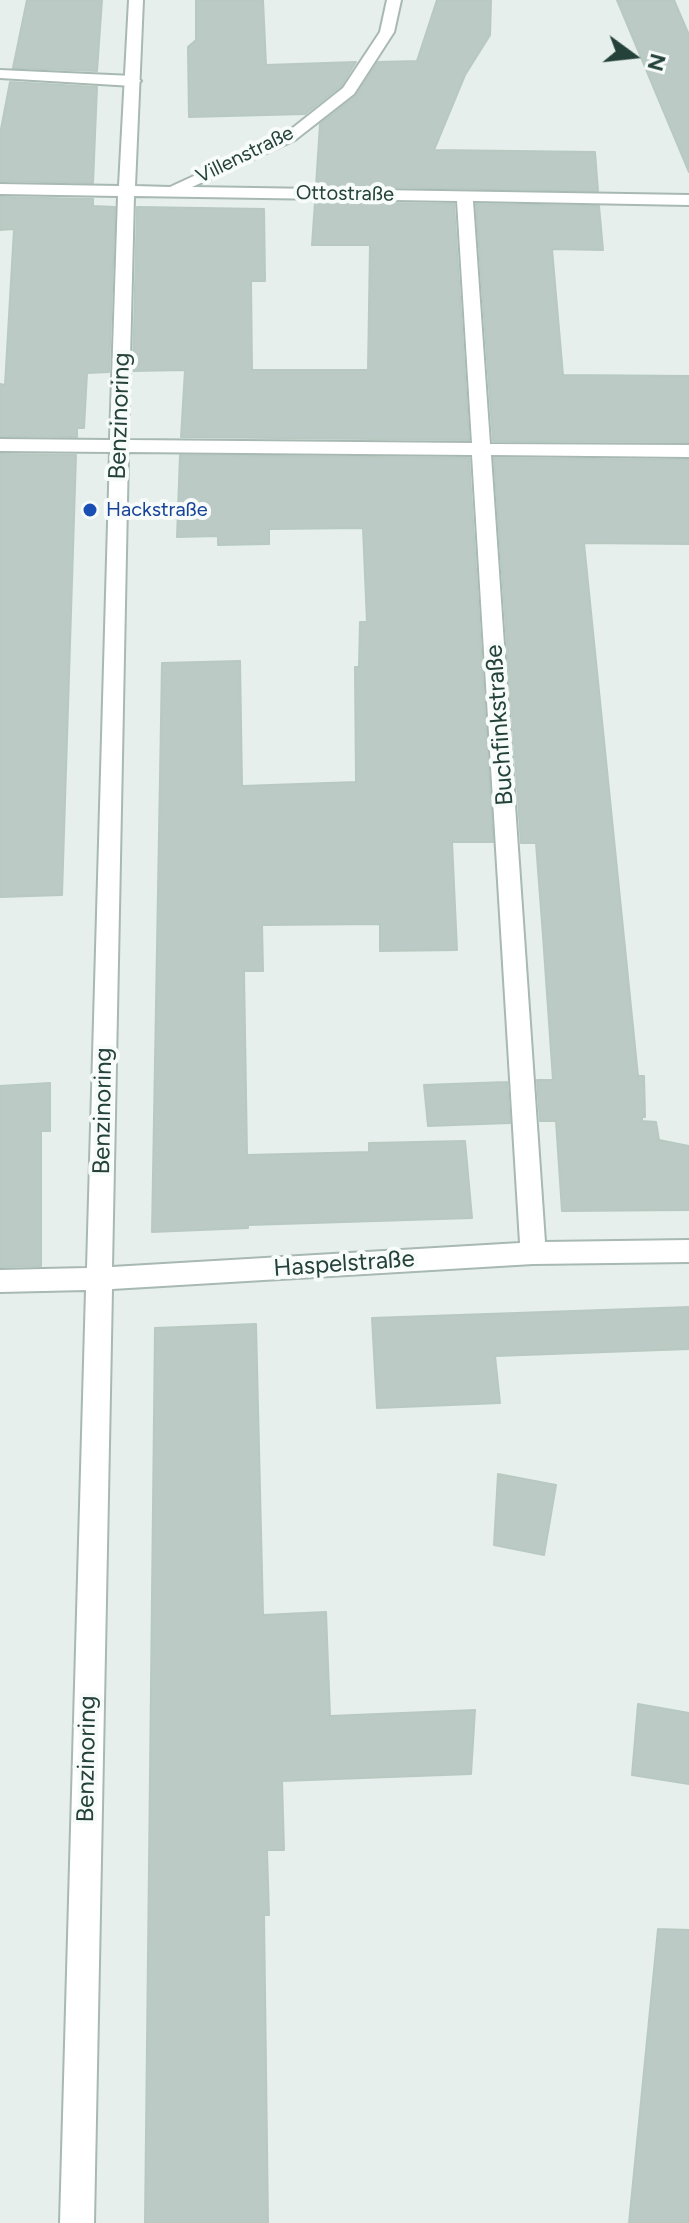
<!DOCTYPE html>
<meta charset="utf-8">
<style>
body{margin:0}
#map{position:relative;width:689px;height:2223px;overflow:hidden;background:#e6efeb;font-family:Figtree,sans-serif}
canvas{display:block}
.north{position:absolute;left:593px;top:16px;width:80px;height:80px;-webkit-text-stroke:6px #f7fbf9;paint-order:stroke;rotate:105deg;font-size:22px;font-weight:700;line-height:32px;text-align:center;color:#24423a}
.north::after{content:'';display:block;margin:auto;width:28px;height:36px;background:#24423a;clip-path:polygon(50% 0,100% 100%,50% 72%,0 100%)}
</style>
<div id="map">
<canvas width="689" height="2223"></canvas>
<div class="north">N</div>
</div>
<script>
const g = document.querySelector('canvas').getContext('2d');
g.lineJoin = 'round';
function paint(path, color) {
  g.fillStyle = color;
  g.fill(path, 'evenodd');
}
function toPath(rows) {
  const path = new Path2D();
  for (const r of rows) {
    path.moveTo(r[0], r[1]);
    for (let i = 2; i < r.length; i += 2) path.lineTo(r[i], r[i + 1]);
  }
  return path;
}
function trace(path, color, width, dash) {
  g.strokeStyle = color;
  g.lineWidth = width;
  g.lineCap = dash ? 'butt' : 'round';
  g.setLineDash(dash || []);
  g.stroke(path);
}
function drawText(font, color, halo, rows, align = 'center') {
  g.font = font + ' Figtree,sans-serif';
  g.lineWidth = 8;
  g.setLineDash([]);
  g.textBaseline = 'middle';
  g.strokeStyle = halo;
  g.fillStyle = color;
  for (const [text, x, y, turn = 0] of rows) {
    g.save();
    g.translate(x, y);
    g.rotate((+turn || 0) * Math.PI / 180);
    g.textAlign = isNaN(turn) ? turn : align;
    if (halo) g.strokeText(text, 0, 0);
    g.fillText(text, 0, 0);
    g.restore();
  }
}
const building = toPath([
 [27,0,102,0,97,71,13,68,27,0],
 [196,0,263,0,266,65,356,62,341,86,305,114,189,117,188,47,196,40,196,0],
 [437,0,491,0,490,35,465,75,434,150,595,152,598,191,316,186,320,124,356,96,378,62,417,61,437,0],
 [617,0,674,0,689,35,689,172,617,0],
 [10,82,97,87,93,183,0,181,0,134,10,82],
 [0,197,93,199,93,206,115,207,109,372,87,373,84,428,77,428,77,437,0,436,0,384,5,385,14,229,0,230,0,197],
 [315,202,454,204,469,440,181,437,185,370,133,371,137,207,264,209,265,281,251,281,252,370,368,370,370,245,312,245,315,202],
 [476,204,599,206,603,250,552,249,563,375,689,376,689,442,493,441,476,204],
 [0,454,76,455,62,895,0,897,0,454],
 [180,455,469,458,493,842,452,842,457,950,380,951,380,924,262,925,263,971,244,971,247,1155,369,1152,369,1143,465,1141,472,1218,248,1225,248,1228,152,1232,162,663,240,661,242,786,356,782,355,667,359,667,360,622,367,622,363,528,269,529,269,544,218,545,218,536,177,537,180,455],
 [494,458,689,460,689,544,584,543,638,1076,644,1076,645,1117,642,1117,642,1121,656,1122,659,1140,689,1146,689,1210,562,1211,556,1121,540,1121,537,1080,553,1080,543,936,536,843,521,843,494,458],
 [507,1082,510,1123,428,1126,424,1085,507,1082],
 [50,1083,50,1131,41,1131,41,1266,0,1267,0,1086,50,1083],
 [689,1307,689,1349,495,1356,500,1403,377,1408,372,1318,689,1307],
 [256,1324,263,1615,326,1612,330,1716,475,1710,471,1774,282,1781,284,1850,267,1850,269,1915,264,1915,268,2223,145,2223,155,1328,256,1324],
 [498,1474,556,1485,544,1555,494,1545,498,1474],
 [638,1704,689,1713,689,1784,632,1775,638,1704],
 [658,1929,689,1930,689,2223,629,2223,658,1929]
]);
const service = toPath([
 [0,70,133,76,141,81,133,86,0,78,0,70]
]);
const minor = toPath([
 [129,0,143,0,135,186,170,187,285,134,343,88,380,32,387,0,401,0,394,32,354,94,295,140,192,187,689,195,689,205,473,201,490,444,689,445,689,457,491,455,545,1242,689,1240,689,1262,533,1264,112,1289,94,2223,60,2223,86,1290,0,1292,0,1270,87,1268,110,452,0,451,0,439,110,440,118,196,0,194,0,184,119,186,129,0],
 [134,196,457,201,472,443,128,440,134,196],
 [128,452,472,455,520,1243,112,1267,128,452]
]);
const markers = [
 [90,510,8,"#1a4fb4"]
];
const farStreetnames = [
 ["Villenstraße",245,155,-26],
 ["Ottostraße",345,194,1]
];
const farTransitnames = [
 ["Hackstraße",106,510]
];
const streetNames = [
 ["Benzinoring",120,416,-88],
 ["Buchfinkstraße",500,725,-94],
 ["Benzinoring",103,1111,-89],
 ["Haspelstraße",344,1264,-4],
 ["Benzinoring",87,1759,-89]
];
paint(building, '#bbcac4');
trace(building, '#b8c9c2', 2);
trace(service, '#a8b8b2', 4);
trace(minor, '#a8b8b2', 4);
paint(service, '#fff');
paint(minor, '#fff');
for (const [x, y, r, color] of markers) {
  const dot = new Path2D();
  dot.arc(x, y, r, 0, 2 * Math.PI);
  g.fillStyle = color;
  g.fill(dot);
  trace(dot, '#f7fbf9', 3);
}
drawText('20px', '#24423a', '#f7fbf9', farStreetnames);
drawText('20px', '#164399', '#f7fbf9', farTransitnames, 'left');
drawText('24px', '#24423a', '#f7fbf9', streetNames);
</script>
